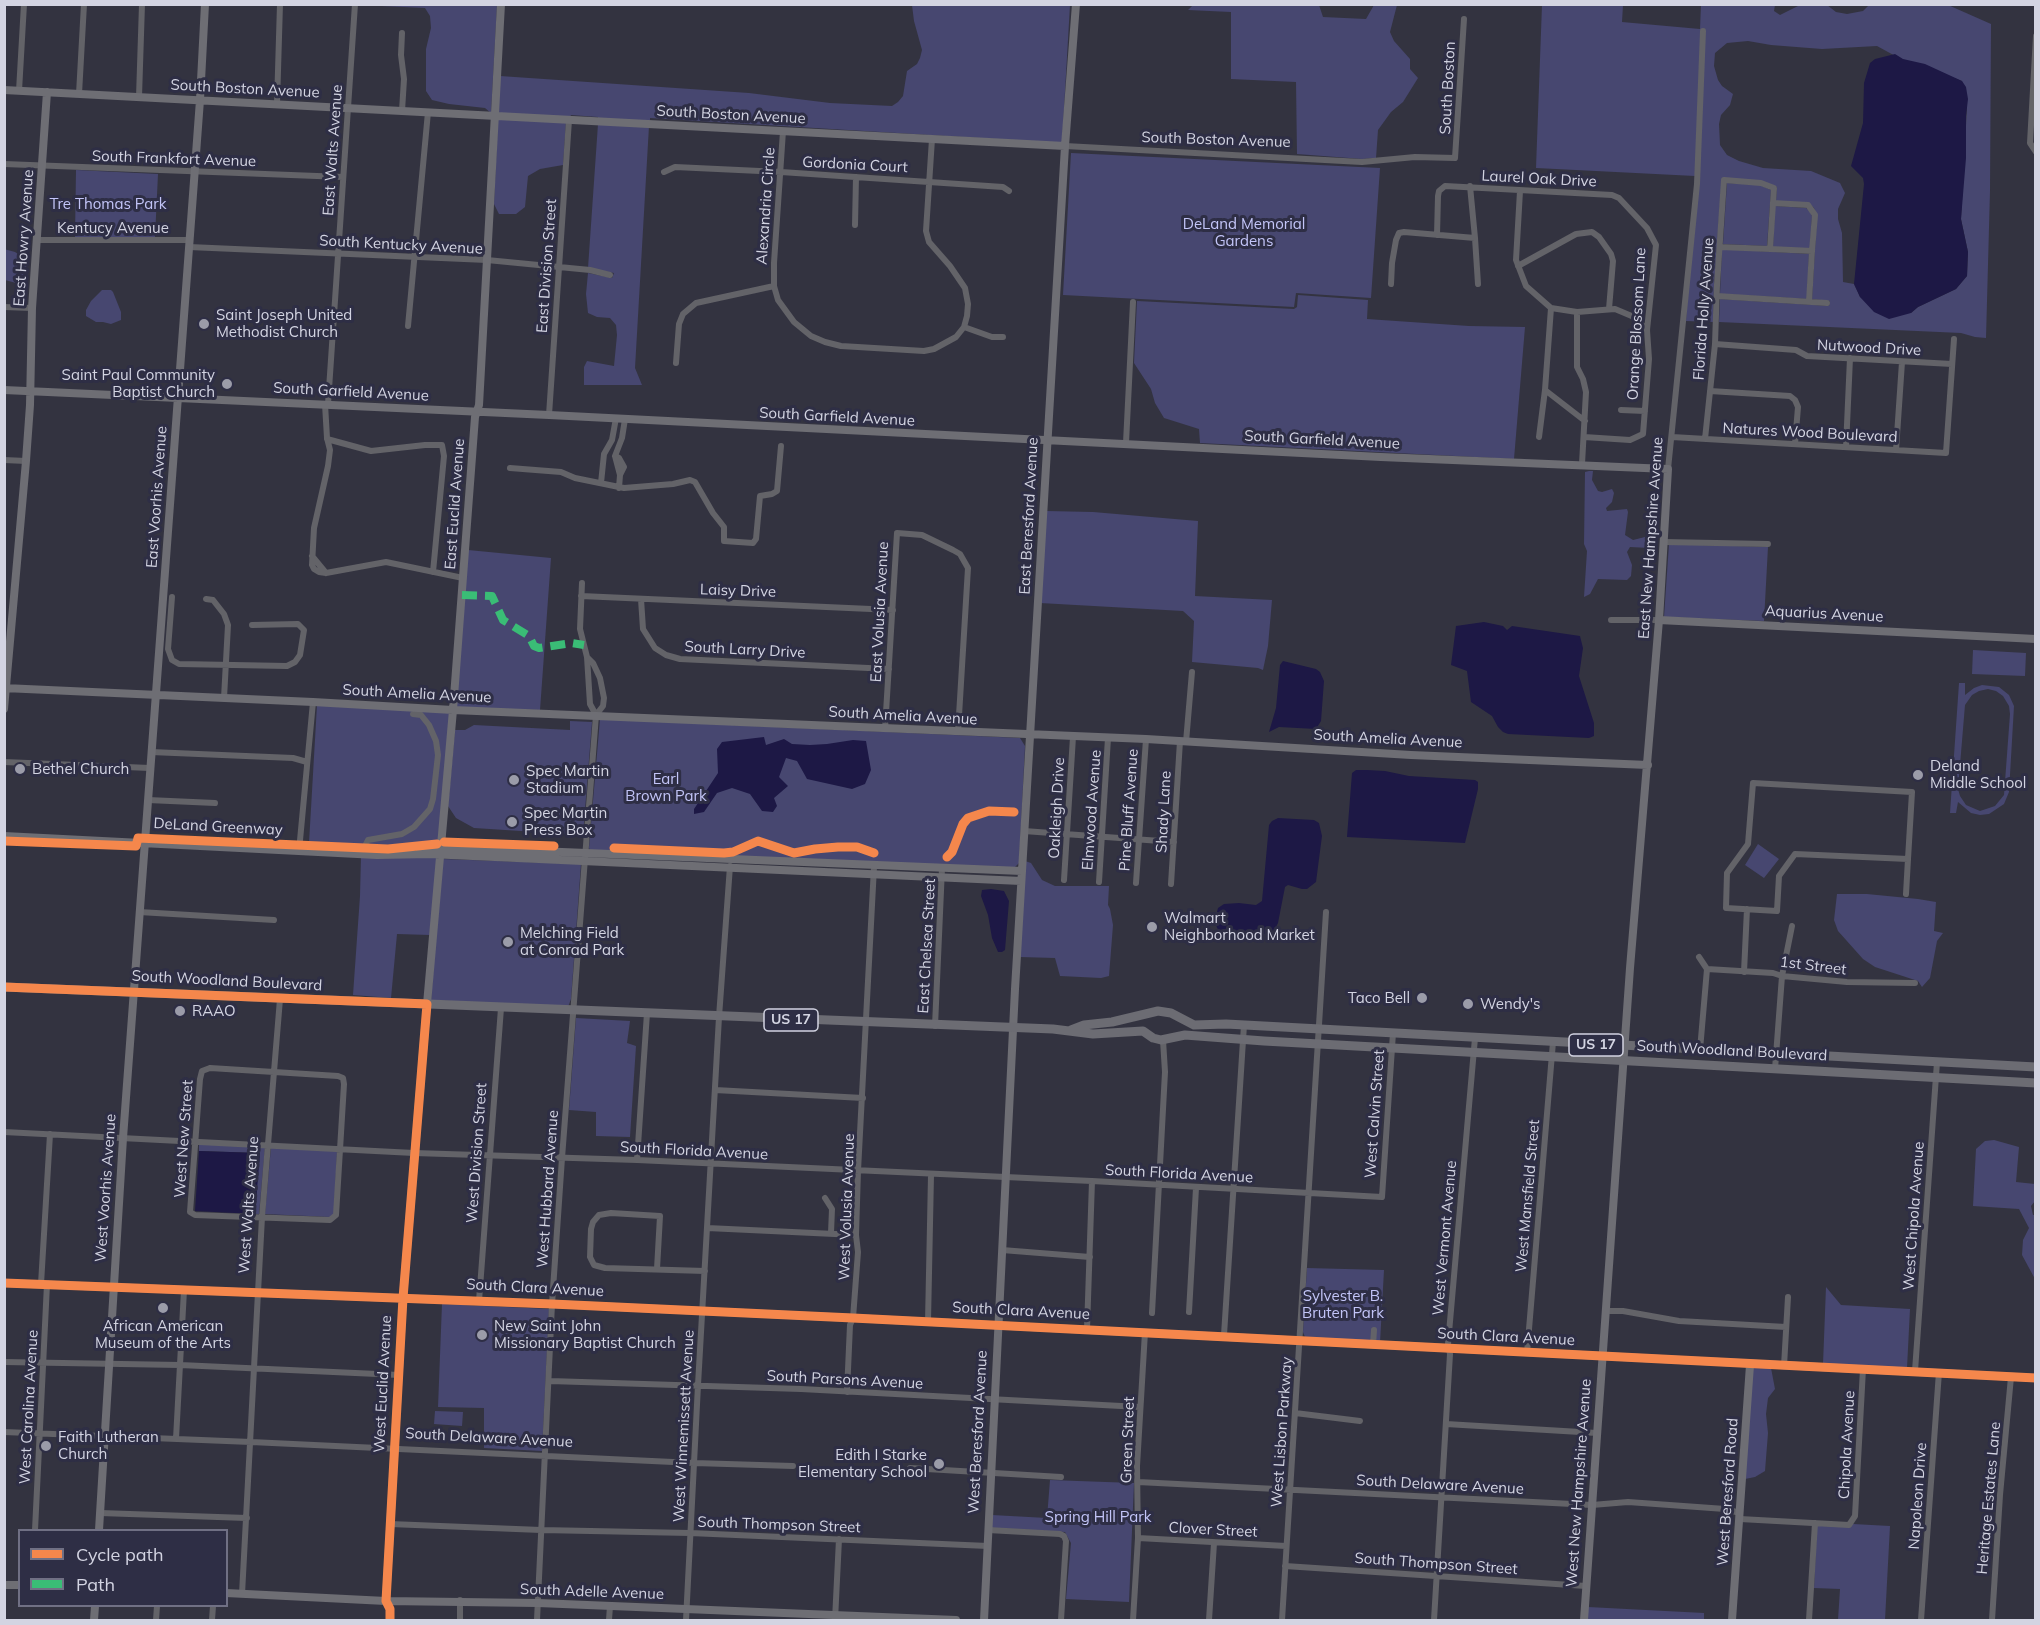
<!DOCTYPE html>
<style>
body{margin:0}
#map{position:relative;width:2040px;height:1625px;overflow:hidden;background:#333340;font-family:Mulish,sans-serif}
canvas{display:block}
.frame{position:absolute;inset:0;border:6px solid #d3d4e2;pointer-events:none}
.legend{position:absolute;left:18px;top:1529px;width:210px;height:78px;box-sizing:border-box;background:#2e2e45;border:2px solid #707084;margin:0;padding:8px 10px;list-style:none;font-size:18px;color:#d3d4e2}
.legend li{display:flex;align-items:center;gap:12px;height:30px}
.legend b{width:30px;border:2px solid #707084}
</style>
<div id="map">
<canvas width="2040" height="1625"></canvas>
<div class="frame"></div>
<ul class="legend">
<li><b style="height:8px;background:#f5874c"></b>Cycle path</li>
<li><b style="height:8px;background:#3abd76"></b>Path</li>
</ul>
</div>
<script>
const g = document.querySelector('canvas').getContext('2d');
g.lineJoin = 'round';
function paint(path, color) {
  g.fillStyle = color;
  g.fill(path, 'evenodd');
}
function toPath(rows) {
  const path = new Path2D();
  for (const r of rows) {
    path.moveTo(r[0], r[1]);
    for (let i = 2; i < r.length; i += 2) path.lineTo(r[i], r[i + 1]);
  }
  return path;
}
function trace(path, color, width, dash) {
  g.strokeStyle = color;
  g.lineWidth = width;
  g.lineCap = dash ? 'butt' : 'round';
  g.setLineDash(dash || []);
  g.stroke(path);
}
function drawText(font, color, halo, rows, align = 'center') {
  g.font = font + ' Mulish,sans-serif';
  g.lineWidth = 6;
  g.setLineDash([]);
  g.textBaseline = 'middle';
  g.strokeStyle = halo;
  g.fillStyle = color;
  for (const [text, x, y, turn = 0] of rows) {
    g.save();
    g.translate(x, y);
    g.rotate((+turn || 0) * Math.PI / 180);
    g.textAlign = isNaN(turn) ? turn : align;
    if (halo) g.strokeText(text, 0, 0);
    g.fillText(text, 0, 0);
    g.restore();
  }
}
const green = toPath([
 [1194,4,1319,5,1323,17,1366,19,1374,5,1397,5,1390,32,1394,41,1410,59,1410,69,1418,78,1403,102,1391,112,1378,130,1376,158,1362,159,1297,154,1296,82,1231,79,1231,12,1188,10],
 [359,5,497,5,491,113,485,108,449,104,432,100,426,91,426,49,431,28,430,16,425,8],
 [912,5,1070,5,1062,143,650,118,650,121,598,119,598,117,571,115,570,117,498,113,500,76,749,93,830,103,892,106,898,102,903,96,907,71,917,64,920,58,922,50,914,21],
 [1542,5,1623,5,1622,22,1700,29,1701,5,1775,5,1774,11,1780,15,1800,5,1827,5,1836,12,1847,14,1863,11,1869,5,1948,5,1991,24,1990,191,1986,338,1975,337,1961,333,1719,322,1720,299,1829,306,1830,301,1812,299,1817,216,1814,208,1810,204,1776,201,1777,187,1762,181,1722,178,1714,285,1713,322,1686,321,1695,176,1536,168],
 [1748,41,1771,45,1822,49,1877,46,1899,58,1962,81,1967,107,1961,219,1968,252,1967,276,1956,289,1918,307,1911,313,1860,297,1854,284,1843,282,1842,233,1838,219,1838,209,1845,193,1840,183,1811,171,1763,168,1739,161,1727,155,1720,145,1719,124,1721,115,1730,105,1733,94,1722,86,1718,80,1714,66,1715,53,1727,43],
 [498,118,566,122,563,165,540,169,528,176,525,207,516,214,499,214,494,204],
 [598,124,649,126,635,368,642,385,584,385,584,367,587,361,614,366,617,335,616,325,610,318,597,317,588,313,586,294,588,273,612,278,614,273,588,268],
 [1071,153,1380,168,1371,298,1296,293,1294,307,1063,295],
 [76,170,158,174,155,237,75,237],
 [1727,183,1760,185,1771,190,1767,246,1723,244],
 [1775,206,1806,208,1810,211,1812,216,1810,249,1773,247],
 [4,249,15,252,27,260,25,278,16,283,5,280],
 [1722,249,1809,254,1807,299,1720,294],
 [102,290,111,290,113,292,121,312,121,320,111,324,103,322,96,322,86,316,86,310,91,301],
 [1298,295,1368,300,1367,319,1469,326,1525,327,1514,459,1200,443,1199,429,1164,418,1155,403,1151,389,1134,363,1137,301,1294,309,1297,307],
 [1589,471,1593,471,1592,480,1598,491,1602,492,1612,489,1614,493,1612,502,1606,508,1607,511,1627,509,1628,512,1625,535,1633,540,1645,537,1651,540,1652,544,1650,548,1630,547,1627,552,1632,565,1631,576,1627,580,1598,579,1590,594,1584,597,1587,551,1584,544,1585,472],
 [1046,511,1093,512,1198,521,1195,596,1272,600,1268,646,1263,670,1258,668,1192,662,1194,621,1183,611,1040,603],
 [1669,544,1768,547,1764,621,1664,617],
 [468,550,551,558,540,710,456,708],
 [1973,650,2026,653,2025,676,1972,674],
 [1959,683,1965,683,1965,695,1974,688,1982,685,1999,687,2009,695,2014,706,2009,792,2004,804,1989,814,1980,815,1971,813,1958,802,1956,813,1950,813],
 [1988,689,1996,691,2003,696,2009,706,2010,714,2004,795,1995,806,1980,811,1966,805,1960,796,1958,789,1965,705,1972,695,1979,691],
 [317,705,450,712,438,845,377,852,361,851,361,845,309,843],
 [600,719,1020,738,1025,746,1019,863,1014,868,590,850,589,848],
 [570,721,592,722,583,835,474,828,456,818,448,806,455,730,465,730,474,725,570,730],
 [1758,844,1779,859,1764,878,1745,865],
 [361,856,437,857,430,935,397,934,391,998,353,995,360,896],
 [442,859,581,864,571,999,568,1007,431,1000],
 [1025,861,1031,863,1042,880,1055,886,1109,886,1108,905,1110,909,1113,925,1109,976,1101,978,1060,976,1055,958,1020,957],
 [1837,894,1867,894,1918,899,1936,902,1934,931,1943,933,1937,941,1930,978,1922,987,1918,981,1875,967,1863,959,1838,931,1834,920],
 [576,1018,630,1021,627,1043,636,1046,630,1137,596,1136,596,1112,569,1110],
 [1994,1140,2019,1147,2016,1182,2035,1184,2035,1201,2031,1206,2033,1215,2035,1215,2035,1279,2022,1255,2023,1240,2029,1228,2019,1209,1973,1206,1976,1149,1985,1141],
 [199,1144,265,1147,259,1214,255,1214,259,1153,199,1151],
 [271,1147,337,1151,334,1214,330,1217,265,1214],
 [1307,1268,1384,1270,1380,1343,1305,1337,1303,1332],
 [1826,1287,1841,1305,1910,1309,1907,1368,1823,1364],
 [442,1304,549,1309,542,1451,484,1448,484,1408,438,1407],
 [1753,1367,1771,1368,1775,1389,1768,1398,1766,1414,1768,1433,1765,1471,1755,1477,1745,1479],
 [435,1411,463,1412,462,1426,434,1424],
 [1050,1480,1134,1483,1129,1602,1066,1599,1071,1543,1065,1532,992,1528,992,1515,1047,1518],
 [1853,1524,1890,1526,1885,1620,1838,1620,1840,1589,1814,1588,1817,1525],
 [1588,1607,1704,1613,1704,1620,1587,1620]
]);
const water = toPath([
 [1895,54,1903,59,1925,64,1962,81,1966,87,1968,99,1966,116,1966,158,1961,219,1968,252,1967,276,1956,289,1918,307,1911,313,1889,319,1874,312,1860,297,1854,284,1864,184,1863,178,1851,166,1863,123,1864,83,1870,63,1875,59],
 [1484,622,1503,626,1507,630,1512,626,1580,636,1583,648,1579,676,1594,723,1594,736,1589,738,1508,734,1503,732,1498,727,1492,716,1471,702,1467,671,1451,665,1456,626],
 [1283,661,1316,669,1320,672,1324,681,1321,721,1316,729,1279,727,1269,732,1276,708,1280,665],
 [764,737,766,745,784,739,792,744,810,745,827,744,853,740,866,741,871,770,865,784,852,789,807,779,797,761,786,758,779,777,788,786,774,798,777,806,773,812,762,811,750,794,732,788,717,793,704,812,694,814,694,809,700,800,703,800,702,797,718,773,717,749,722,742],
 [1367,770,1385,771,1409,776,1475,780,1478,782,1478,789,1465,843,1347,837,1352,773,1356,770],
 [1278,818,1314,820,1319,823,1322,836,1316,882,1307,889,1302,889,1288,885,1285,887,1278,923,1273,933,1267,934,1219,930,1217,928,1215,919,1218,908,1224,904,1239,903,1256,905,1262,901,1269,825,1272,821],
 [991,889,1004,891,1009,901,1005,950,1002,952,998,952,992,938,988,915,981,896,982,890],
 [199,1151,260,1153,255,1214,195,1211]
]);
const street = toPath([
 [402,33,401,55,404,79,402,111],
 [2036,36,2030,143,2036,152],
 [19,91,24,4],
 [79,94,84,4],
 [139,97,142,4],
 [277,104,280,4],
 [783,131,774,263,774,286,778,300,794,322,811,336,825,342,841,346,924,351,934,349,956,337,964,327,967,316,968,304,965,288,950,266,929,242,926,231,932,139],
 [1065,146,1362,162,1415,157,1455,158,1464,19],
 [4,164,343,177],
 [664,172,675,167,781,172,1003,187,1009,191],
 [1470,186,1475,238],
 [1520,191,1516,260,1526,286,1551,308,1545,390,1585,421],
 [855,225,856,177],
 [1437,235,1438,196,1439,191,1445,186,1612,195,1619,198,1647,228,1656,245,1647,330,1649,359,1643,434,1630,440,1584,437],
 [37,240,190,240],
 [189,247,487,260,590,270,610,275],
 [1720,247,1770,249],
 [1518,266,1576,234,1592,232,1599,237,1611,254,1613,261,1609,309],
 [1391,284,1392,263,1396,240,1399,233,1404,232,1475,238,1478,284],
 [1717,296,1827,303],
 [1809,302,1812,251,1815,215,1808,205,1773,203,1770,249,1812,251],
 [4,307,32,308],
 [1551,308,1577,312,1615,309,1634,317,1647,330],
 [1577,312,1577,367,1583,379,1586,392,1582,464],
 [408,326,428,112],
 [964,327,992,337,1003,337],
 [1715,344,1796,350,1807,356,1952,364],
 [676,363,679,324,683,314,696,303,774,286],
 [1710,391,1790,396,1795,400,1798,407,1795,444],
 [325,404,327,438,330,450,328,466,314,528,312,565,314,569,319,572,326,573,386,562,463,578],
 [328,404,355,4],
 [1621,410,1645,411],
 [549,415,569,120],
 [1539,437,1545,390],
 [1672,437,1946,453,1954,339],
 [327,439,371,451,425,445,442,445,444,456,433,572],
 [1705,439,1715,344,1717,285,1724,180,1761,183,1774,188,1773,203],
 [1126,443,1133,302],
 [1846,447,1850,358],
 [1896,450,1902,362],
 [615,456,619,458,624,467,620,475,619,488],
 [4,460,26,461],
 [510,468,561,472,575,478,624,488,673,484,690,480,695,482,713,513,724,527,724,541,753,543,756,539,760,496,772,494,777,491,781,446],
 [1668,469,1697,184,1703,31],
 [620,475,615,456,622,438,625,419],
 [601,483,604,454,612,440,616,418],
 [1664,542,1768,544],
 [312,556,326,573],
 [582,583,580,629,587,657],
 [581,596,893,610],
 [172,597,168,649,172,660,179,664,287,666,295,662,300,655,304,630,298,624,252,625],
 [206,599,213,600,224,614,228,625,224,698],
 [641,599,643,629,655,648,666,655,680,659,889,669],
 [1611,620,1659,620],
 [885,729,897,533,922,535,953,550,960,554,968,568,958,732],
 [1186,742,1192,672],
 [151,752,293,758,307,762],
 [4,762,150,768],
 [148,800,215,803],
 [1024,831,1174,842],
 [299,851,313,702],
 [370,854,366,844,368,840,402,834,414,827,430,809,433,799,438,755,436,741,429,725,421,715,413,714],
 [1064,880,1073,737],
 [1099,882,1108,738],
 [1136,883,1146,739],
 [1171,884,1180,741],
 [1906,894,1908,859,1912,792,1753,783,1748,844,1727,873,1726,908,1777,911,1779,876,1795,854,1908,859],
 [139,912,274,920],
 [1699,957,1707,969,1700,1050],
 [1707,969,1773,973,1782,976,1847,982,1915,983],
 [1744,972,1747,909],
 [935,1026,942,868],
 [210,1068,338,1076,343,1078,344,1084,336,1215,330,1220,195,1215,190,1212,200,1079,202,1071,210,1068],
 [1775,1069,1782,976,1792,926],
 [715,1090,863,1098],
 [4,1132,414,1153,637,1160,1092,1181,1382,1197,1393,1033],
 [637,1160,647,1013],
 [825,1198,832,1209,831,1233],
 [707,1228,856,1235],
 [1002,1250,1090,1257],
 [657,1269,660,1216,611,1213,599,1215,593,1222,591,1229,590,1257,594,1265,605,1268,705,1271],
 [41,1284,50,1134],
 [479,1301,501,1008],
 [1606,1311,1623,1311,1679,1321,1786,1327],
 [1189,1312,1196,1188],
 [1152,1313,1165,1072,1163,1040],
 [928,1322,931,1175],
 [1087,1329,1092,1181],
 [1224,1335,1244,1025],
 [1373,1345,1374,1330],
 [1527,1353,1553,1042],
 [4,1362,180,1365,399,1375],
 [1784,1366,1788,1297],
 [1915,1371,1937,1062],
 [550,1381,801,1389,1140,1407],
 [847,1392,850,1325,853,1318,858,1252,856,1235,858,1171,874,867],
 [1295,1413,1360,1421],
 [1446,1424,1597,1433],
 [4,1432,251,1442,694,1463,793,1466],
 [176,1439,184,1290],
 [910,1468,1061,1477],
 [1138,1482,1592,1505,1628,1502,1725,1509,1740,1513],
 [100,1513,247,1518],
 [1740,1519,1849,1525,1855,1516,1863,1369],
 [390,1524,541,1530,690,1533,988,1546],
 [35,1530,47,1284],
 [988,1530,1060,1534,1064,1536,1066,1541,1061,1620],
 [1138,1538,1286,1546],
 [1285,1566,1586,1586],
 [242,1594,262,1217,280,999],
 [156,1620,157,1606],
 [212,1620,213,1606],
 [460,1620,460,1600],
 [537,1620,552,1304,562,1158,596,715,603,706,604,698,600,678,593,663,587,657,590,704,596,715],
 [609,1620,610,1606],
 [686,1620,698,1385,719,1017,730,866],
 [835,1620,839,1539],
 [1133,1620,1138,1538,1137,1466,1145,1332],
 [1209,1620,1214,1543],
 [1282,1620,1326,912],
 [1434,1620,1450,1354,1448,1344,1475,1038],
 [1809,1620,1815,1523],
 [1921,1620,1939,1372],
 [1992,1620,2000,1495,2011,1377]
]);
const secondary = toPath([
 [4,90,1065,146],
 [4,390,549,415,1381,457,1668,469,1659,620,1630,968,1584,1620],
 [1659,620,2036,639],
 [4,688,313,702,453,710,1146,739,1411,755,1648,765],
 [4,709,26,461,30,405,32,308,47,92],
 [4,836,377,855,429,854,1021,881],
 [420,850,441,847,1022,871],
 [4,1283,552,1304,853,1318,2036,1378],
 [99,1530,123,1138,200,100,205,4],
 [4,1585,20,1585],
 [226,1593,386,1601,538,1603,956,1620],
 [94,1620,95,1606],
 [390,1620,390,1609,386,1601,403,1298,427,1004,453,710,475,417,479,405,501,4],
 [984,1620,1015,989,1065,146,1076,4],
 [1732,1620,1750,1365]
]);
const primary = toPath([
 [4,987,1053,1029,1093,1034,1143,1031,1153,1038,1161,1040,1185,1035,1264,1041,2036,1083],
 [1071,1030,1084,1025,1112,1022,1158,1011,1171,1013,1194,1025,1226,1024,2036,1067]
]);
const quiet = toPath([
 [462,595,492,596,503,620,529,636,534,646,539,648,572,643,584,645]
]);
const cycleway = toPath([
 [4,841,136,846,138,838,388,849,437,844],
 [444,842,554,846],
 [614,848,724,853,733,852,758,841,794,853,815,849,838,847,857,847,874,853],
 [947,857,952,852,963,824,968,818,989,811,1014,812],
 [4,987,427,1004,403,1298,386,1601,390,1609,390,1620],
 [4,1283,552,1304,853,1318,2036,1378]
]);
const markers = [
 [204,324,6,"#9b9ca9"],
 [227,384,6,"#9b9ca9"],
 [20,769,6,"#9b9ca9"],
 [1918,775,6,"#9b9ca9"],
 [514,780,6,"#9b9ca9"],
 [512,822,6,"#9b9ca9"],
 [1152,927,6,"#9b9ca9"],
 [508,942,6,"#9b9ca9"],
 [1422,998,6,"#9b9ca9"],
 [1468,1004,6,"#9b9ca9"],
 [180,1011,6,"#9b9ca9"],
 [163,1308,6,"#9b9ca9"],
 [482,1335,6,"#9b9ca9"],
 [46,1446,6,"#9b9ca9"],
 [939,1464,6,"#9b9ca9"]
];
const shields = [
 [791,1020,54],
 [1596,1045,54]
];
const shieldNames = [
 ["US 17",791,1020],
 ["US 17",1596,1045]
];
const streetNames = [
 ["South Boston",1448,88,-87],
 ["South Boston Avenue",245,89,3],
 ["South Boston Avenue",731,115,3],
 ["South Boston Avenue",1216,140,2],
 ["East Walts Avenue",333,150,-86],
 ["South Frankfort Avenue",174,159,2],
 ["Gordonia Court",855,165,3],
 ["Laurel Oak Drive",1539,179,3],
 ["Alexandria Circle",766,206,-86],
 ["Kentucy Avenue",113,228],
 ["East Howry Avenue",24,238,-86],
 ["South Kentucky Avenue",401,245,3],
 ["East Division Street",547,266,-86],
 ["Florida Holly Avenue",1704,309,-86],
 ["Orange Blossom Lane",1637,324,-87],
 ["Nutwood Drive",1869,348,3],
 ["South Garfield Avenue",351,392,3],
 ["South Garfield Avenue",837,417,3],
 ["Natures Wood Boulevard",1810,433,3],
 ["South Garfield Avenue",1322,440,3],
 ["East Voorhis Avenue",157,497,-86],
 ["East Euclid Avenue",455,504,-86],
 ["East Beresford Avenue",1029,516,-87],
 ["East New Hampshire Avenue",1651,538,-86],
 ["Laisy Drive",738,591,2],
 ["East Volusia Avenue",880,612,-87],
 ["Aquarius Avenue",1824,614,3],
 ["South Larry Drive",745,650,3],
 ["South Amelia Avenue",417,694,3],
 ["South Amelia Avenue",903,716,3],
 ["South Amelia Avenue",1388,739,3],
 ["Oakleigh Drive",1057,808,-87],
 ["Elmwood Avenue",1092,810,-86],
 ["Pine Bluff Avenue",1129,810,-86],
 ["Shady Lane",1164,812,-87],
 ["DeLand Greenway",218,827,3],
 ["East Chelsea Street",927,946,-87],
 ["1st Street",1813,966,7],
 ["South Woodland Boulevard",227,981,3],
 ["South Woodland Boulevard",1732,1051,3],
 ["West Calvin Street",1375,1114,-86],
 ["West New Street",184,1139,-86],
 ["South Florida Avenue",694,1151,3],
 ["West Division Street",477,1153,-86],
 ["South Florida Avenue",1179,1174,3],
 ["West Voorhis Avenue",106,1188,-86],
 ["West Hubbard Avenue",548,1189,-86],
 ["West Mansfield Street",1528,1196,-85],
 ["West Walts Avenue",249,1205,-86],
 ["West Volusia Avenue",847,1207,-88],
 ["West Chipola Avenue",1914,1216,-86],
 ["West Vermont Avenue",1445,1238,-85],
 ["South Clara Avenue",535,1288,3],
 ["South Clara Avenue",1021,1311,3],
 ["South Clara Avenue",1506,1337,3],
 ["South Parsons Avenue",845,1380,3],
 ["West Euclid Avenue",383,1384,-87],
 ["West Carolina Avenue",29,1407,-87],
 ["West Winnemissett Avenue",684,1426,-87],
 ["West Beresford Avenue",978,1432,-87],
 ["West Lisbon Parkway",1282,1432,-86],
 ["South Delaware Avenue",489,1438,3],
 ["Green Street",1128,1440,-88],
 ["Chipola Avenue",1847,1445,-87],
 ["West New Hampshire Avenue",1579,1483,-86],
 ["South Delaware Avenue",1440,1485,3],
 ["West Beresford Road",1728,1492,-86],
 ["Napoleon Drive",1918,1496,-86],
 ["Heritage Estates Lane",1989,1498,-85],
 ["South Thompson Street",779,1525,2],
 ["Clover Street",1213,1530,3],
 ["South Thompson Street",1436,1564,4],
 ["South Adelle Avenue",592,1592,2]
];
const parkNames = [
 ["Tre Thomas Park",108,204],
 ["DeLand Memorial",1244,224],
 ["Gardens",1244,241],
 ["Earl",666,779],
 ["Brown Park",666,796],
 ["Sylvester B.",1343,1296],
 ["Bruten Park",1343,1313],
 ["Spring Hill Park",1098,1517]
];
const poiNames = [
 ["Saint Joseph United",216,315],
 ["Methodist Church",216,332],
 ["Saint Paul Community",215,375,"right"],
 ["Baptist Church",215,392,"right"],
 ["Deland",1930,766],
 ["Middle School",1930,783],
 ["Bethel Church",32,769],
 ["Spec Martin",526,771],
 ["Stadium",526,788],
 ["Spec Martin",524,813],
 ["Press Box",524,830],
 ["Walmart",1164,918],
 ["Neighborhood Market",1164,935],
 ["Melching Field",520,933],
 ["at Conrad Park",520,950],
 ["Taco Bell",1410,998,"right"],
 ["Wendy's",1480,1004],
 ["RAAO",192,1011],
 ["African American",163,1326,"center"],
 ["Museum of the Arts",163,1343,"center"],
 ["New Saint John",494,1326],
 ["Missionary Baptist Church",494,1343],
 ["Faith Lutheran",58,1437],
 ["Church",58,1454],
 ["Edith I Starke",927,1455,"right"],
 ["Elementary School",927,1472,"right"]
];
paint(green, '#474770');
paint(water, '#1d1845');
trace(street, '#636368', 6);
trace(secondary, '#6e6e74', 8);
trace(primary, '#6c6c73', 9);
trace(quiet, '#3abd76', 8, [15, 8]);
trace(cycleway, '#f5874c', 9);
for (const [x, y, r, color] of markers) {
  const dot = new Path2D();
  dot.arc(x, y, r, 0, 2 * Math.PI);
  g.fillStyle = color;
  g.fill(dot);
  trace(dot, '#2e2e45', 2);
}
for (const [x, y, w] of shields) {
  const box = new Path2D();
  box.roundRect(x - w / 2, y - 11, w, 22, 4.5);
  g.fillStyle = '#2e2e45';
  g.fill(box);
  trace(box, '#d3d4e2', 1.5);
}
drawText('bold 14px', '#d3d4e2', null, shieldNames);
drawText('15px', '#d3d4e2', '#2e2e45', streetNames);
drawText('15px', '#c3c5f8', '#2e2e45', parkNames);
drawText('15px', '#d3d4e2', '#2e2e45', poiNames, 'left');
</script>
